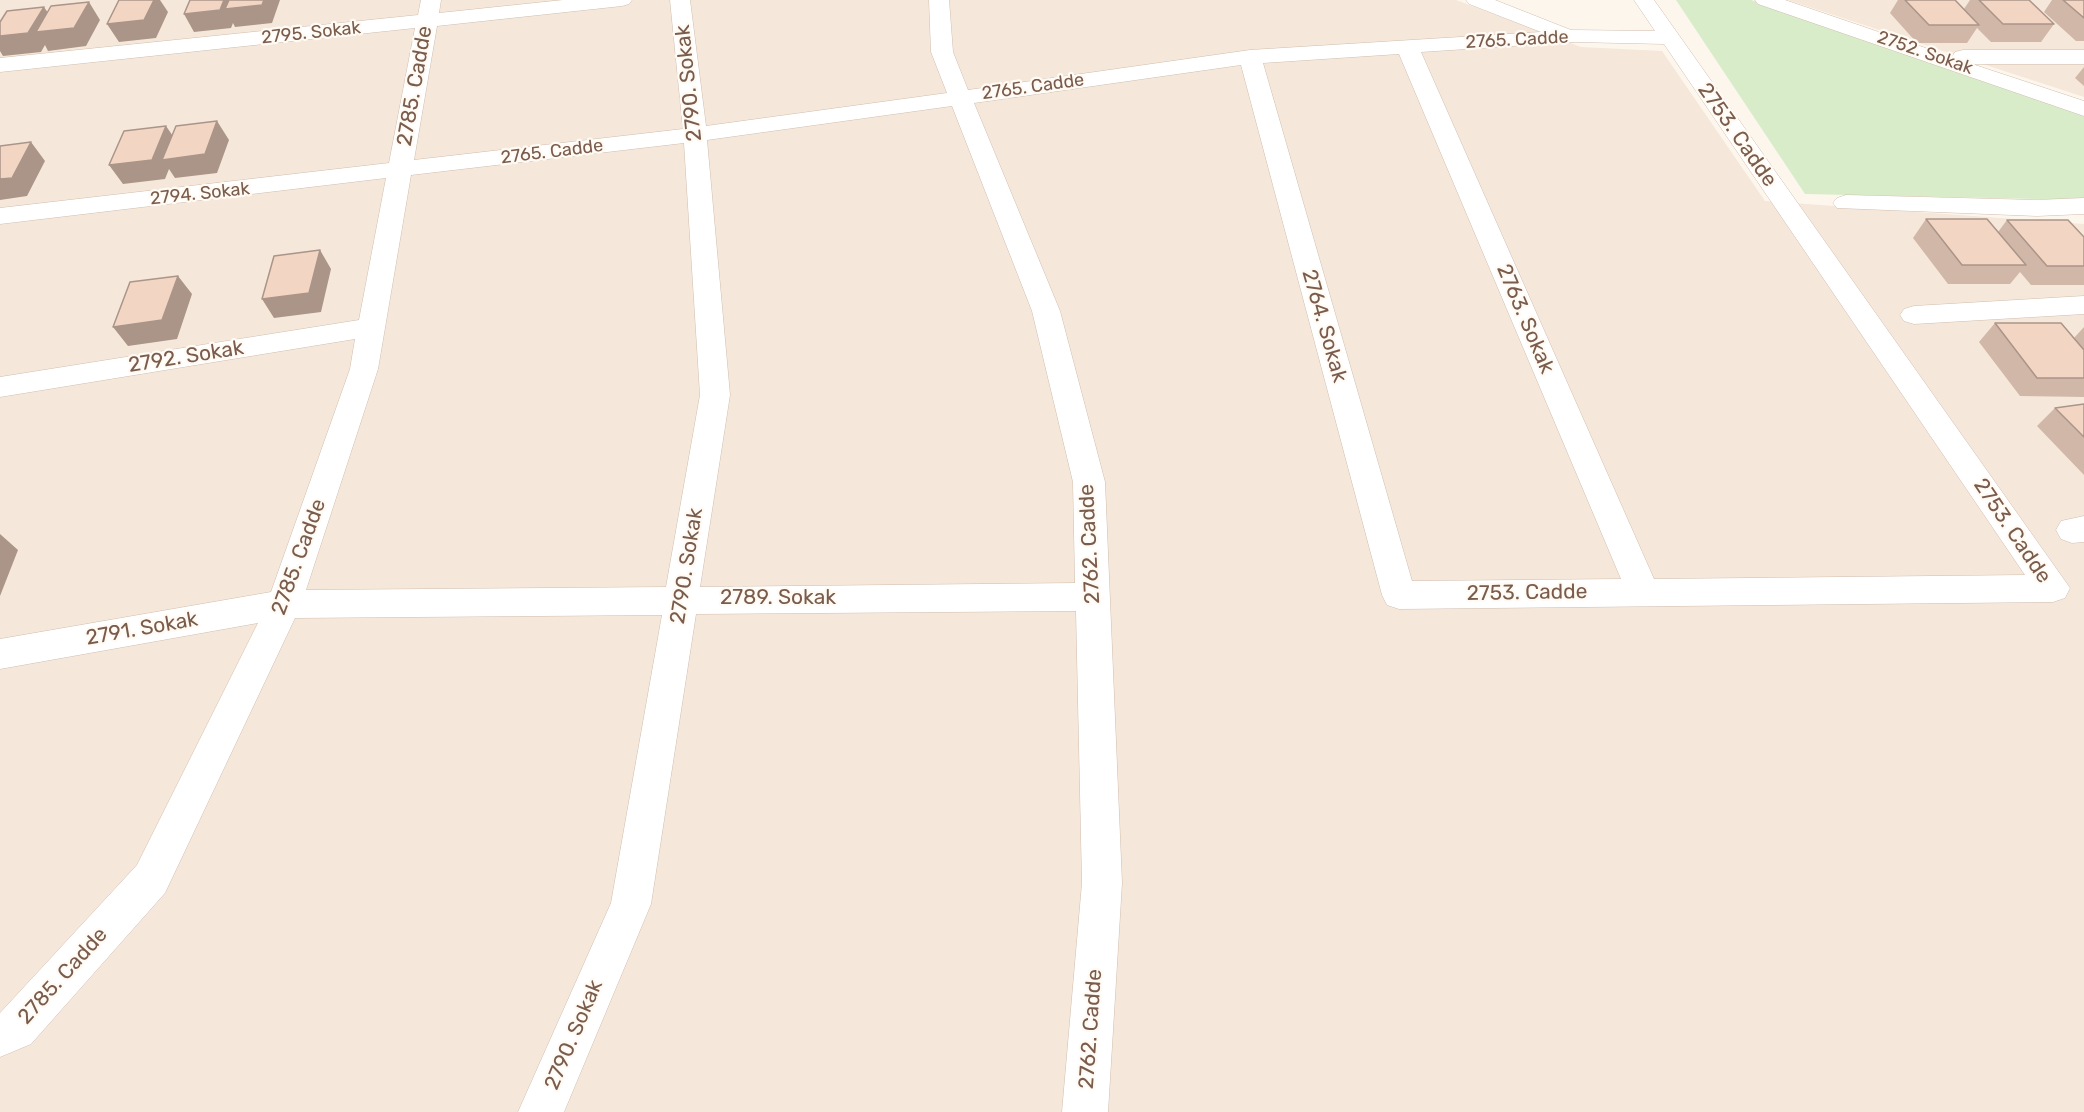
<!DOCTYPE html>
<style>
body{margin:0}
canvas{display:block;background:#fdf6ec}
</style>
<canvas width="2084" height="1112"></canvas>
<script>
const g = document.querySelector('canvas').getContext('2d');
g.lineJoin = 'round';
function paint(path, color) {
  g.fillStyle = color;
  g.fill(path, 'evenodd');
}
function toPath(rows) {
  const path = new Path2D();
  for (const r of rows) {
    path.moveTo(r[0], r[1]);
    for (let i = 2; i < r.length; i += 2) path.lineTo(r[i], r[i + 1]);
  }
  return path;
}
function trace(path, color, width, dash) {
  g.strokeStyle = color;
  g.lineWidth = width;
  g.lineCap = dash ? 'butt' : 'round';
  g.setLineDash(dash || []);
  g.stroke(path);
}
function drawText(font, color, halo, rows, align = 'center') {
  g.font = font + ' Rubik,sans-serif';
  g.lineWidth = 4.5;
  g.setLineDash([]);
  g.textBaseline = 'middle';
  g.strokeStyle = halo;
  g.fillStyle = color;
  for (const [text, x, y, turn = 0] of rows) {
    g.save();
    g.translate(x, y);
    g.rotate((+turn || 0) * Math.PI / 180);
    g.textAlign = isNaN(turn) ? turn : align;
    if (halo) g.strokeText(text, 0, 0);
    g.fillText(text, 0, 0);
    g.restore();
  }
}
const residential = toPath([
 [0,0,1456,0,1581,47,1662,51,1765,201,2084,224,2084,1112,0,1112],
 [1788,0,2084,0,2084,97,2007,72]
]);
const green = toPath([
 [1676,0,1751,0,2084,116,2084,200,1805,194]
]);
const minor = toPath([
 [421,0,441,0,439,13,563,0,632,0,629,4,622,6,437,26,414,160,683,129,670,0,690,0,706,126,947,93,931,52,929,0,949,0,953,52,968,90,1250,50,1541,32,1469,4,1466,0,1495,0,1571,30,1655,31,1634,0,1654,0,2070,588,2065,598,2053,602,1399,609,1387,605,1382,595,1241,65,974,103,1060,311,1105,482,1122,883,1108,1112,1062,1112,1082,883,1076,611,696,614,651,904,564,1112,518,1112,611,903,662,615,295,618,165,893,31,1044,0,1057,0,1013,137,865,258,623,0,669,0,639,271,592,350,369,355,339,0,397,0,377,359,320,386,178,0,224,0,208,389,163,415,28,0,72,0,58,418,15,421,0],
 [1573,42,1664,44,2025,575,1654,579,1421,52,1573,42],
 [1399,54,1621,579,1412,581,1263,63,1399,54],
 [952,106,1032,311,1073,482,1075,583,700,587,730,395,707,140,952,106],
 [684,143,700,395,666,587,306,590,378,369,411,175,684,143],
 [1755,0,1785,0,1952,57,1955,52,1963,50,2084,50,2084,64,1972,64,2084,101,2084,116,1758,4,1755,0],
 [1846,195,2037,200,2084,198,2084,214,2037,216,1837,208,1833,203,1837,198,1846,195],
 [2084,296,2084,314,1914,324,1904,321,1900,315,1904,309,1914,306,2084,296],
 [2084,516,2084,542,2072,543,2061,539,2056,530,2061,521,2084,516]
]);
const wall = toPath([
 [1898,0,1955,0,1964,9,1970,0,2029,0,2054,24,2041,42,1991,42,1977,28,1967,43,1917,43,1890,13],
 [2052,0,2084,0,2084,41,2076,41,2044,12],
 [2084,67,2084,86,2075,78],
 [1926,219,1998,232,2007,220,2084,237,2084,285,2031,285,2020,272,2010,284,1948,284,1913,238],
 [1995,323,2074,338,2084,327,2084,397,2020,396,1979,342],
 [2084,404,2084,475,2037,426,2055,408]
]);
const shadedWall = toPath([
 [154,0,160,0,168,12,156,38,119,42,107,24],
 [224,0,280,0,272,23,235,27,233,23,231,28,194,32,184,14],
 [89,2,100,20,86,46,48,51,45,45,41,52,3,56,0,51,0,36,44,7,56,25],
 [217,121,229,140,217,173,175,178,169,169,165,179,123,184,109,165,166,126,179,145],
 [31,142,45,161,27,196,0,200,0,179],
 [320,250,331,269,321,312,274,318,262,299],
 [178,276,192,294,177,339,128,346,113,327],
 [0,534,18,550,0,596]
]);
const building = toPath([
 [119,0,154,0,144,20,107,24,119,0],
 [190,0,224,0,220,10,184,14,190,0],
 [229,0,264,0,262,5,225,9,229,0],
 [1905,0,1955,0,1979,25,1929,25,1905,0],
 [1979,0,2029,0,2054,24,2003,24,1979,0],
 [2063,0,2084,0,2084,18,2063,0],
 [89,2,74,28,36,32,51,6,89,2],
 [44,7,28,33,0,36,0,22,7,11,44,7],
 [217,121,205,154,162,160,176,126,217,121],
 [166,126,152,160,109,165,124,131,166,126],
 [31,142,12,178,0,179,0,146,31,142],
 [1926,219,1987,219,2026,265,1962,265,1926,219],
 [2007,220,2068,220,2084,237,2084,266,2047,266,2007,220],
 [320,250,309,293,262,299,274,256,320,250],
 [178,276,162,320,113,327,130,282,178,276],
 [1995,323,2061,323,2084,350,2084,378,2037,378,1995,323],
 [2084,404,2084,437,2055,408,2084,404]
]);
const farStreetnames = [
 ["2795. Sokak",311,33,-6],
 ["2765. Cadde",1517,40,-3],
 ["2752. Sokak",1925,53,19],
 ["2765. Cadde",1033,87,-8],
 ["2765. Cadde",552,152,-7],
 ["2794. Sokak",200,194,-6]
];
const streetNames = [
 ["2790. Sokak",689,83,-96],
 ["2785. Cadde",415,86,-80],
 ["2753. Cadde",1737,135,55],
 ["2763. Sokak",1525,319,67],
 ["2764. Sokak",1324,326,74],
 ["2792. Sokak",186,357,-9],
 ["2753. Cadde",2012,531,56],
 ["2762. Cadde",1090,544,-93],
 ["2785. Cadde",299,557,-70],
 ["2790. Sokak",687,566,-81],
 ["2753. Cadde",1527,593,-1],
 ["2789. Sokak",778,598],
 ["2791. Sokak",142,629,-10],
 ["2785. Cadde",63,976,-48],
 ["2762. Cadde",1091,1029,-86],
 ["2790. Sokak",574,1035,-67]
];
paint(residential, '#f5e8da');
paint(green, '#d8ecc9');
trace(minor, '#d1beb0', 1);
paint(minor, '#fff');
paint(wall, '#d1b7a8');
paint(shadedWall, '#aa9588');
paint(building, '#f3d5c3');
trace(building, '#aa9588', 1.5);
drawText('18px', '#7a5c4d', '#fffaf3', farStreetnames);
drawText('21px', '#7a5c4d', '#fffaf3', streetNames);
</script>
